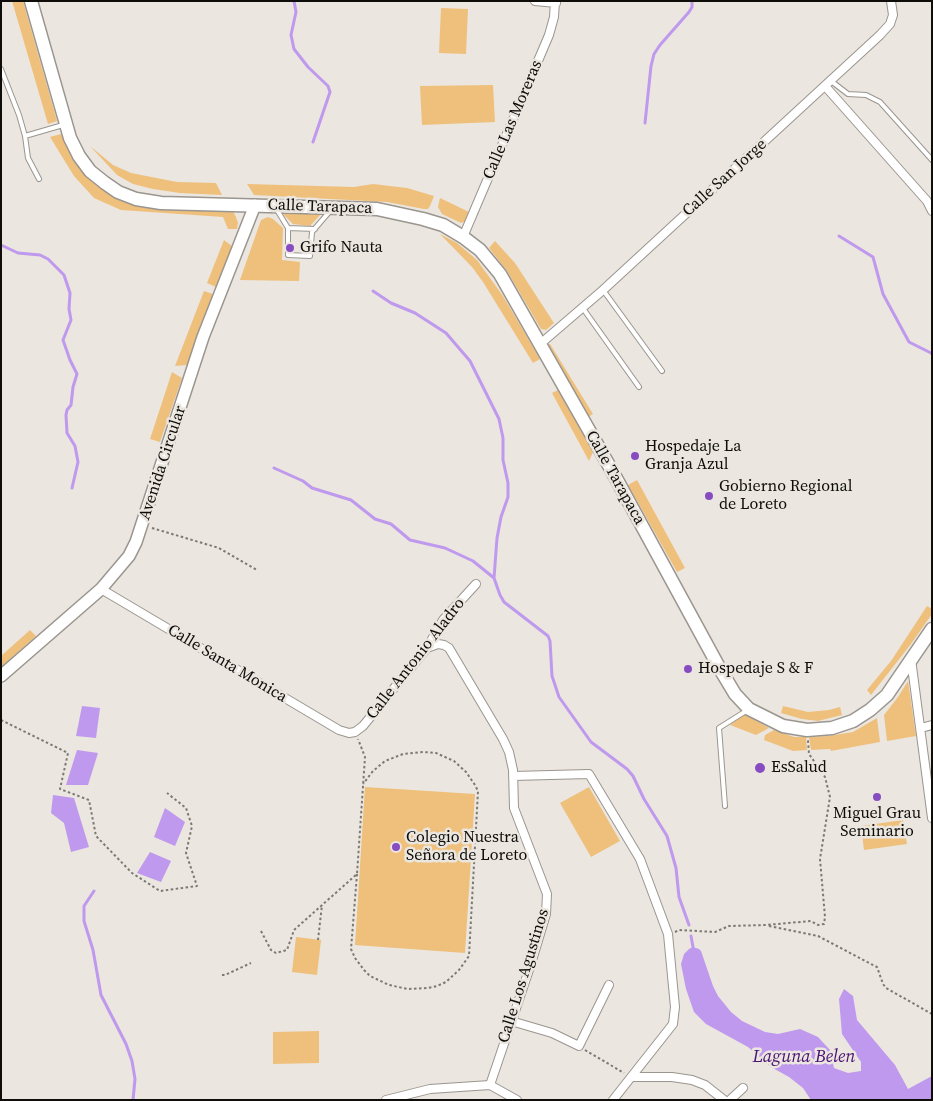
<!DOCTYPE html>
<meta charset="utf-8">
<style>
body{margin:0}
#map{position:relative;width:933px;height:1101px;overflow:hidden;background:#ebe6df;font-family:"Source Serif 4",serif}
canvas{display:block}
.frame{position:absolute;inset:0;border:2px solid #0e0d0a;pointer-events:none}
</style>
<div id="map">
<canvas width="933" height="1101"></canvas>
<div class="frame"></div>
</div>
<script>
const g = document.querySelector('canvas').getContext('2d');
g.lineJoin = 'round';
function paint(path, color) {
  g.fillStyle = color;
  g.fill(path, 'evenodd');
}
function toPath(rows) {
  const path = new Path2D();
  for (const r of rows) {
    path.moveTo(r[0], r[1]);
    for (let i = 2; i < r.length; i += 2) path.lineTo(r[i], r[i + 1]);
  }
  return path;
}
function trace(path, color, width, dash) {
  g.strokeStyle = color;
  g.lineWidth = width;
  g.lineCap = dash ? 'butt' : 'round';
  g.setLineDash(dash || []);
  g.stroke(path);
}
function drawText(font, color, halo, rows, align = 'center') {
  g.font = font + ' "Source Serif 4",serif';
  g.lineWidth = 5;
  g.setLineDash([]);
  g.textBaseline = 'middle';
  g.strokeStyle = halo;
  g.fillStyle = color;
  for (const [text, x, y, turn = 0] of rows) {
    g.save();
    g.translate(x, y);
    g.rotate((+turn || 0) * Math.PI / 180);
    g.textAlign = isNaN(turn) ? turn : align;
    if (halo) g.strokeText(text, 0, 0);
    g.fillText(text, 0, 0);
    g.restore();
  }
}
const green = toPath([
 [12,1,23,1,57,121,48,124],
 [441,8,468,9,466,54,439,53],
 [493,85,495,122,422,125,420,86],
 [61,134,68,149,90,179,99,187,115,196,129,203,142,207,166,209,228,210,233,211,236,217,238,223,237,229,228,229,223,217,121,210,94,198,74,176,50,137],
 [90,146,113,165,131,173,177,182,216,183,222,195,180,193,153,189,133,184,117,175],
 [247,184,354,187,373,184,407,188,434,196,430,206,428,209,424,209,387,202,254,195],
 [440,198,469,212,466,221,461,223,442,214,438,207],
 [282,213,321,214,310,226,293,224],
 [268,217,273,219,283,228,282,260,300,262,299,281,240,280,261,220],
 [440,234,457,243,477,260,503,296,540,359,533,363,483,282,472,267],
 [224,240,232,246,216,287,207,283],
 [495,241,515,263,554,323,546,330,541,329,507,271,489,248],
 [204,291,213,294,187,365,175,366],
 [550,344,593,414,588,417,547,345],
 [172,372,182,378,160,442,150,439],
 [558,390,593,452,589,461,552,393],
 [637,480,685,568,677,572,628,485],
 [927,606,932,609,932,614,911,644,871,695,867,690,891,661],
 [30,630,36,636,1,667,1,656],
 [908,681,916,736,887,741,884,715,898,697],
 [783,706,808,712,829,710,840,707,842,715,818,721,802,719,781,713],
 [744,714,769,728,756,735,730,725],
 [877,718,880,742,831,751,830,749,811,750,809,737,829,736,853,732],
 [774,730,794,737,806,737,807,750,793,751,764,740,765,735],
 [365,787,475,794,465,953,355,945],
 [589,787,620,841,591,857,560,803],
 [903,820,907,844,864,850,861,826],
 [296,937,321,940,317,975,292,972],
 [319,1031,319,1063,273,1064,273,1032]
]);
const water = toPath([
 [82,706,100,708,96,738,76,736],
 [77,750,98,753,88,785,66,785],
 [53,795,74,798,89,847,71,852,64,823,51,813],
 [165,808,185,822,175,846,154,837],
 [150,852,171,861,161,882,137,873],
 [693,947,699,949,701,951,713,986,718,996,731,1012,742,1021,765,1032,778,1034,800,1029,818,1037,830,1050,834,1068,848,1073,861,1071,861,1062,842,1034,839,999,844,989,853,996,857,1020,895,1065,908,1089,932,1076,932,1100,811,1100,803,1088,789,1077,771,1067,748,1047,706,1024,694,1012,686,989,681,964,684,954,689,949]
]);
const stream = toPath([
 [294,1,296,12,291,35,294,49,308,67,328,86,330,92,313,142],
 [645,123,651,66,654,54,660,45,689,12,692,7,692,1],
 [839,236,873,257,883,294,909,342,931,353,932,354],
 [1,245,18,253,40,255,48,259,64,275,70,293,69,309,71,320,63,340,70,360,77,374,73,387,71,405,67,410,66,415,67,433,75,446,78,462,72,488],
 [373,291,391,303,415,313,446,333,470,361,499,419,503,438,503,460,508,483,508,497,501,517,497,538,494,578],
 [274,468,303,481,312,488,351,500,375,519,391,524,410,540,445,548,473,561,494,578,500,595,504,602,548,636,550,641,552,676,559,697,591,742,627,769,633,776,644,799,667,836,676,868,679,897,689,925],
 [94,891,84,906,84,921,93,950,101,995,126,1044,132,1061,135,1079,133,1100],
 [691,936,693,947]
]);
const path = toPath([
 [152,528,219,548,257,570],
 [1,720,68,753,60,789,89,800,96,836,132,873,160,891,197,886,186,853,192,826,186,808,167,793],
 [357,874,351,949,355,958,364,970,370,976,389,985,408,989,428,988,437,986,446,982,459,970,469,956,478,791,475,785,466,772,454,761,436,753,423,752,403,754,385,761,373,771,363,784],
 [769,926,818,936,871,964,877,967,883,984,886,988,932,1014],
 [261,931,271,950,276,953,287,950,294,930,357,874,365,757,358,739],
 [675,932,679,930,715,932,729,926,766,925,811,921,818,925,824,924,825,917,820,859,830,797,825,777,809,754,808,740],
 [318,940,322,905],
 [222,975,225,975,251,963],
 [585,1050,624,1073]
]);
const lane = toPath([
 [1,69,19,115,25,136,28,158,39,179],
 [831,81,848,94,866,95,880,102,932,160],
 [25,136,63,125],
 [277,210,288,228,288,255,310,256,312,232,330,211],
 [288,228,315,229],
 [603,290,662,371],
 [582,307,639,387],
 [725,806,719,728,746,711]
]);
const street = toPath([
 [535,1,556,3],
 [825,86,927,201,932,211],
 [463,237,549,35,554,17,555,1],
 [539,345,603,290,880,35,890,24,893,15,891,1],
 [101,589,339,730,349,733,355,732,363,726,427,648,443,620,476,584],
 [427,648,438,644,444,645,449,648,503,739,509,752,513,770,514,808,547,894,546,914,530,967,490,1085],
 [911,659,932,818],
 [921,728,932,725],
 [513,776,589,774,640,859,668,934,675,1007,673,1024,613,1100],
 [511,1021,552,1033,579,1046,609,985],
 [632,1077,672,1077,692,1080,705,1085,724,1100],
 [386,1100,430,1089,490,1085,517,1100],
 [730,1100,743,1088]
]);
const secondary = toPath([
 [1,676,101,589,129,556,136,542,203,337,255,205]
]);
const primary = toPath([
 [31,1,70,138,79,156,90,171,105,183,118,192,136,199,161,203,377,209,423,219,443,225,463,237,480,250,500,274,611,469,720,669,735,694,749,709,783,726,807,730,832,728,853,721,870,710,887,695,932,629]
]);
const markers = [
 [290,248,5,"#874cc2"],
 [635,456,5,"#874cc2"],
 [709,496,5,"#874cc2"],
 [688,669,5,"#874cc2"],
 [760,768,6,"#874cc2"],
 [877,797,5,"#874cc2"],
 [396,847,5,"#874cc2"]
];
const streetNames = [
 ["Calle Las Moreras",513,120,-67],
 ["Calle San Jorge",725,178,-42],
 ["Calle Tarapaca",320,207,2],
 ["Avenida Circular",163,463,-72],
 ["Calle Tarapaca",615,478,61],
 ["Calle Antonio Aladro",416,659,-52],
 ["Calle Santa Monica",227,664,31],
 ["Calle Los Agustinos",524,976,-73]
];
const poiNames = [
 ["Grifo Nauta",300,248],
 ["Hospedaje La",645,447],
 ["Granja Azul",645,465],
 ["Gobierno Regional",719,487],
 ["de Loreto",719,505],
 ["Hospedaje S & F",698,669],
 ["EsSalud",771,768],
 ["Miguel Grau",877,814,"center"],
 ["Seminario",877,832,"center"],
 ["Colegio Nuestra",406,838],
 ["Señora de Loreto",406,856]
];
const waterNames = [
 ["Laguna Belen",804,1057]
];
paint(green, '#eec07c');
paint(water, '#bf99ed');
trace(stream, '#bf99ed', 3);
trace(lane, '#9a958f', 6);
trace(street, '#9a958f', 10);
trace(secondary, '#9a958f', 14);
trace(primary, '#9a958f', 15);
trace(path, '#7c7974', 2, [2.5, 2.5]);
trace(lane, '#fff', 4);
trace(street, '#fff', 8);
trace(secondary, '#fff', 11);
trace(primary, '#fff', 12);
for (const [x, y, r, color] of markers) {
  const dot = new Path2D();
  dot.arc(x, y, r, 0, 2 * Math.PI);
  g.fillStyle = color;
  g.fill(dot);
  trace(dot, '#ebe6df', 2);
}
drawText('16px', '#0e0d0a', '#ebe6df', streetNames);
drawText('16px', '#0e0d0a', '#ebe6df', poiNames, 'left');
drawText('italic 18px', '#4a1375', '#ebe6df', waterNames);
</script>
